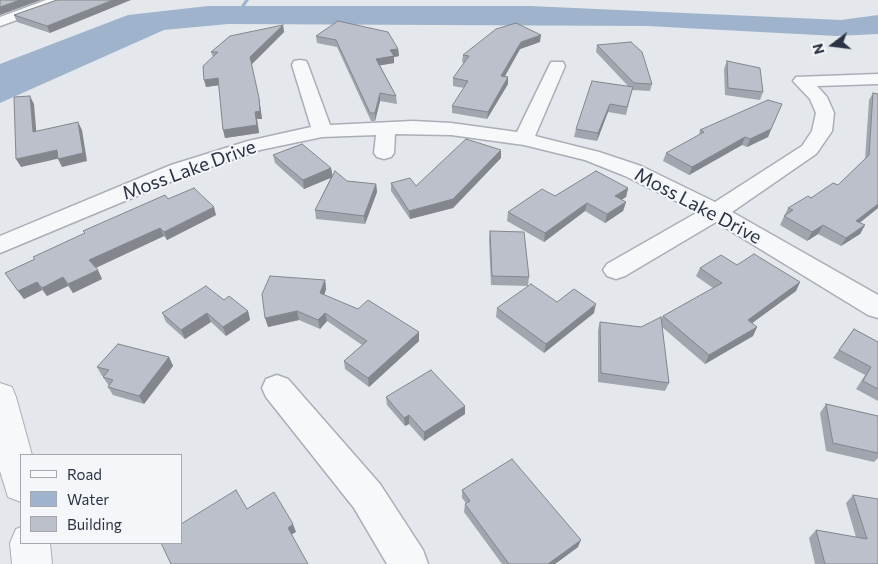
<!DOCTYPE html>
<style>
body{margin:0}
#map{position:relative;width:878px;height:564px;overflow:hidden;background:#e4e7ec;font-family:Commissioner,sans-serif}
canvas{display:block}
.legend{position:absolute;left:20px;top:454px;width:162px;height:90px;box-sizing:border-box;background:#f4f6f9;border:1px solid #a4a8b1;margin:0;padding:6px 9px;list-style:none;font-size:15px;color:#2b3445}
.legend li{display:flex;align-items:center;gap:10px;height:25px}
.legend b{width:25px;border:1px solid #a4a8b1}
.north{position:absolute;left:808px;top:20px;width:50px;height:50px;-webkit-text-stroke:4px #f4f6f9;paint-order:stroke;rotate:255deg;font-size:14px;font-weight:700;line-height:20px;text-align:center;color:#2b3445}
.north::after{content:'';display:block;margin:auto;width:18px;height:22px;background:#2b3445;clip-path:polygon(50% 0,100% 100%,50% 72%,0 100%)}
</style>
<div id="map">
<canvas width="878" height="564"></canvas>
<ul class="legend">
<li><b style="height:6px;background:#f7f8fa"></b>Road</li>
<li><b style="height:14px;background:#9fb4cc"></b>Water</li>
<li><b style="height:14px;background:#bbc0ca"></b>Building</li>
</ul>
<div class="north">N</div>
</div>
<script>
const g = document.querySelector('canvas').getContext('2d');
g.lineJoin = 'round';
function paint(path, color) {
  g.fillStyle = color;
  g.fill(path, 'evenodd');
}
function toPath(rows) {
  const path = new Path2D();
  for (const r of rows) {
    path.moveTo(r[0], r[1]);
    for (let i = 2; i < r.length; i += 2) path.lineTo(r[i], r[i + 1]);
  }
  return path;
}
function trace(path, color, width, dash) {
  g.strokeStyle = color;
  g.lineWidth = width;
  g.lineCap = dash ? 'butt' : 'round';
  g.setLineDash(dash || []);
  g.stroke(path);
}
function drawText(font, color, halo, rows, align = 'center') {
  g.font = font + ' Commissioner,sans-serif';
  g.lineWidth = 4;
  g.setLineDash([]);
  g.textBaseline = 'middle';
  g.strokeStyle = halo;
  g.fillStyle = color;
  for (const [text, x, y, turn = 0] of rows) {
    g.save();
    g.translate(x, y);
    g.rotate((+turn || 0) * Math.PI / 180);
    g.textAlign = isNaN(turn) ? turn : align;
    if (halo) g.strokeText(text, 0, 0);
    g.fillText(text, 0, 0);
    g.restore();
  }
}
const water = toPath([
 [208,6,530,6,841,20,878,15,878,34,836,36,647,26,228,24,164,30,0,103,0,64,128,15]
]);
const stream = toPath([
 [245,0,249,0,240,13,238,13,237,12,245,0]
]);
const minor = toPath([
 [46,0,66,0,64,3,0,26,0,17,46,0],
 [300,60,306,61,308,65,330,125,413,121,451,123,517,132,549,66,551,62,563,62,565,66,535,136,599,152,641,166,715,202,802,146,812,131,816,113,810,99,793,81,796,77,878,74,878,84,817,86,827,97,834,113,832,131,819,150,816,154,732,212,878,295,878,318,868,315,716,222,625,276,616,279,607,276,603,270,607,264,698,212,625,176,585,160,524,145,451,135,395,134,394,153,391,157,384,159,377,157,374,153,376,135,322,137,260,150,187,175,0,253,0,236,171,165,248,141,311,127,292,65,294,61,300,60],
 [277,375,288,379,380,484,423,550,428,564,387,564,354,508,266,397,262,388,266,379,277,375]
]);
const tertiary = toPath([
 [0,383,12,387,16,397,32,455,21,455,21,502,8,497,0,471,0,383],
 [21,527,21,543,50,543,52,564,12,564,10,543,16,529,21,527]
]);
const wall = toPath([
 [57,0,50,33,17,22,14,15],
 [283,25,284,32,251,65,260,105,262,119,257,119,259,133,225,138,219,85,206,87,213,57,211,52],
 [316,36,398,49,399,56,394,57,394,63,380,65,396,96,397,104,380,101,375,121,371,121,337,47,317,43],
 [540,42,520,49,505,76,508,77,508,84,487,119,452,113,452,106,464,88,453,86,453,78,464,63,462,62,463,55],
 [597,45,652,84,650,91,632,90,626,115,608,112,597,141,574,137,576,129,628,86,596,52],
 [727,61,763,92,760,100,725,95,724,69],
 [873,93,878,208,860,223,865,225,860,234,841,246,818,234,807,241,780,225,788,208,838,185,865,159,869,100],
 [782,104,768,137,747,147,742,145,689,175,663,161,666,153,699,135,700,130],
 [501,150,501,158,453,208,410,219,391,191,391,183,416,186],
 [273,155,331,168,332,175,347,181,376,184,377,192,365,224,316,219,315,210,331,177,304,189,275,163],
 [628,188,626,197,621,200,626,202,623,211,605,223,585,211,544,242,507,221,508,212,555,196],
 [216,215,167,240,164,236,96,268,102,279,73,293,68,286,47,296,42,290,24,299,5,273,35,259,85,233,83,231],
 [490,231,529,277,528,286,491,285,489,240],
 [737,265,800,282,796,291,752,323,757,327,753,336,705,364,662,327,669,383,665,391,598,382,598,330,600,322,641,327,661,319,663,316,713,288,696,276,700,268],
 [325,280,326,289,324,295,419,341,369,387,345,369,344,361,362,345,327,321,320,329,299,320,268,327],
 [224,300,248,311,250,320,226,336,211,322,185,339,166,322,162,313],
 [497,308,594,313,544,353,496,317],
 [854,329,878,342,878,401,856,389,865,375,833,358],
 [169,357,173,366,144,404,113,395,108,387,109,386,103,377,104,376,102,376,97,367],
 [386,397,465,414,424,441,409,424,405,426,387,405],
 [826,404,878,416,878,458,874,462,826,451,820,413],
 [462,490,578,547,555,564,502,564,464,512,465,504,466,503,462,498],
 [853,495,878,564,815,564,809,538,816,530,856,537,846,503]
]);
const shadedWall = toPath([
 [20,0,41,0,0,15,0,7],
 [113,0,131,0,50,33,47,26],
 [283,25,284,32,251,65,250,57],
 [541,35,540,42,520,49,501,83,501,76,521,42],
 [398,49,399,56,394,57,394,63,377,66,376,59,390,50],
 [508,77,508,84,487,119,488,112],
 [218,78,220,85,206,87,204,80],
 [380,93,380,101,375,121,375,113],
 [30,96,34,104,37,140,33,132],
 [259,98,262,119,257,119,259,133,225,138,223,130,255,112],
 [610,104,608,112,597,141,598,133],
 [78,122,82,130,87,161,62,167,58,159],
 [771,129,768,137,747,147,750,139],
 [745,137,742,145,689,175,692,167],
 [57,150,61,158,21,167,16,159],
 [501,150,501,158,453,208,410,219,409,211],
 [331,168,333,177,304,189,303,180],
 [376,184,377,192,365,224,364,216],
 [628,188,626,197,613,205,615,196],
 [626,202,623,211,605,223,607,214],
 [587,203,585,211,544,242,545,233],
 [878,204,878,208,851,229,856,221],
 [214,207,216,215,167,240,164,232],
 [823,225,818,234,807,241,812,232],
 [865,225,860,234,841,246,846,238],
 [160,228,164,236,93,269,89,260],
 [98,270,102,279,73,293,68,284],
 [63,277,68,286,47,296,42,288],
 [325,280,326,289,322,302,320,293],
 [37,282,42,290,24,299,18,291],
 [800,282,796,291,744,329,748,320],
 [596,304,594,313,544,353,546,344],
 [248,311,250,320,226,336,223,327],
 [297,311,299,320,268,327,265,318],
 [207,313,211,322,185,339,181,330],
 [325,313,327,321,320,329,318,320],
 [757,327,753,336,705,364,709,355],
 [419,332,419,341,369,387,368,378],
 [169,357,173,366,144,404,139,396],
 [465,406,465,414,424,441,424,432],
 [409,415,409,424,405,426,404,418],
 [293,524,296,532,291,535,288,528],
 [581,540,578,547,555,564,548,564]
]);
const building = toPath([
 [0,0,20,0,0,7,0,0],
 [57,0,113,0,47,26,14,15,57,0],
 [338,21,388,32,398,49,390,50,394,56,376,59,396,96,380,93,375,113,370,113,336,40,316,36,338,21],
 [516,23,541,35,521,42,501,76,508,77,488,112,452,106,468,81,453,78,469,56,463,55,496,29,516,23],
 [283,25,250,57,259,98,260,111,255,112,257,125,223,130,218,78,204,80,203,66,218,52,211,52,230,36,283,25],
 [631,42,642,52,652,84,634,83,597,45,631,42],
 [727,61,760,68,763,92,728,88,727,61],
 [592,81,633,87,627,107,610,104,598,133,576,129,592,81],
 [873,93,878,94,878,204,856,221,865,225,846,238,823,225,812,232,784,216,793,210,788,208,808,196,811,198,833,183,838,185,869,155,873,93],
 [30,96,33,132,78,122,83,153,58,159,57,150,16,159,14,97,30,96],
 [768,100,782,104,771,129,750,139,745,137,692,167,666,153,704,132,700,130,768,100],
 [466,139,501,150,453,199,409,211,391,183,410,178,416,186,466,139],
 [302,144,331,168,303,180,273,155,302,144],
 [335,171,347,181,376,184,364,216,315,210,335,171],
 [596,171,628,188,615,196,626,202,607,214,587,203,545,233,508,212,542,189,555,196,596,171],
 [194,188,214,207,164,232,160,228,89,260,98,270,68,284,63,277,42,288,37,282,18,291,5,273,35,259,33,257,85,233,83,231,165,195,168,199,194,188],
 [490,231,524,232,529,277,492,276,490,231],
 [754,254,800,282,748,320,757,327,709,355,663,316,722,283,700,268,721,255,737,265,754,254],
 [270,276,325,280,320,293,358,309,368,300,419,332,368,378,344,361,367,341,325,313,318,320,297,311,265,318,262,294,270,276],
 [531,284,557,302,574,289,596,304,546,344,497,308,531,284],
 [206,286,224,300,229,296,248,311,223,327,207,313,181,330,162,313,206,286],
 [661,317,669,383,601,373,600,322,641,327,661,317],
 [854,329,878,342,878,389,863,381,871,367,839,350,854,329],
 [118,344,169,357,139,396,108,387,113,380,103,377,109,370,97,367,118,344],
 [431,370,465,406,424,432,409,415,404,418,386,397,431,370],
 [826,404,878,416,878,453,833,443,826,404],
 [512,459,581,540,548,564,509,564,465,504,470,501,462,490,512,459],
 [236,490,247,509,274,492,293,524,288,528,308,564,171,564,161,543,181,543,181,524,236,490],
 [853,495,878,499,878,564,825,564,816,530,867,539,853,495]
]);
const streetNames = [
 ["Moss Lake Drive",189,170,-20],
 ["Moss Lake Drive",698,206,28]
];
paint(water, '#9fb4cc');
paint(stream, '#9fb4cc');
trace(minor, '#a9aeb7', 3);
trace(tertiary, '#a9aeb7', 2);
paint(minor, '#f7f8fa');
paint(tertiary, '#f7f8fa');
paint(wall, '#a1a5ae');
paint(shadedWall, '#83868d');
paint(building, '#bbc0ca');
trace(building, '#83868d', 1);
drawText('19px', '#2b3445', '#f4f6f9', streetNames);
</script>
